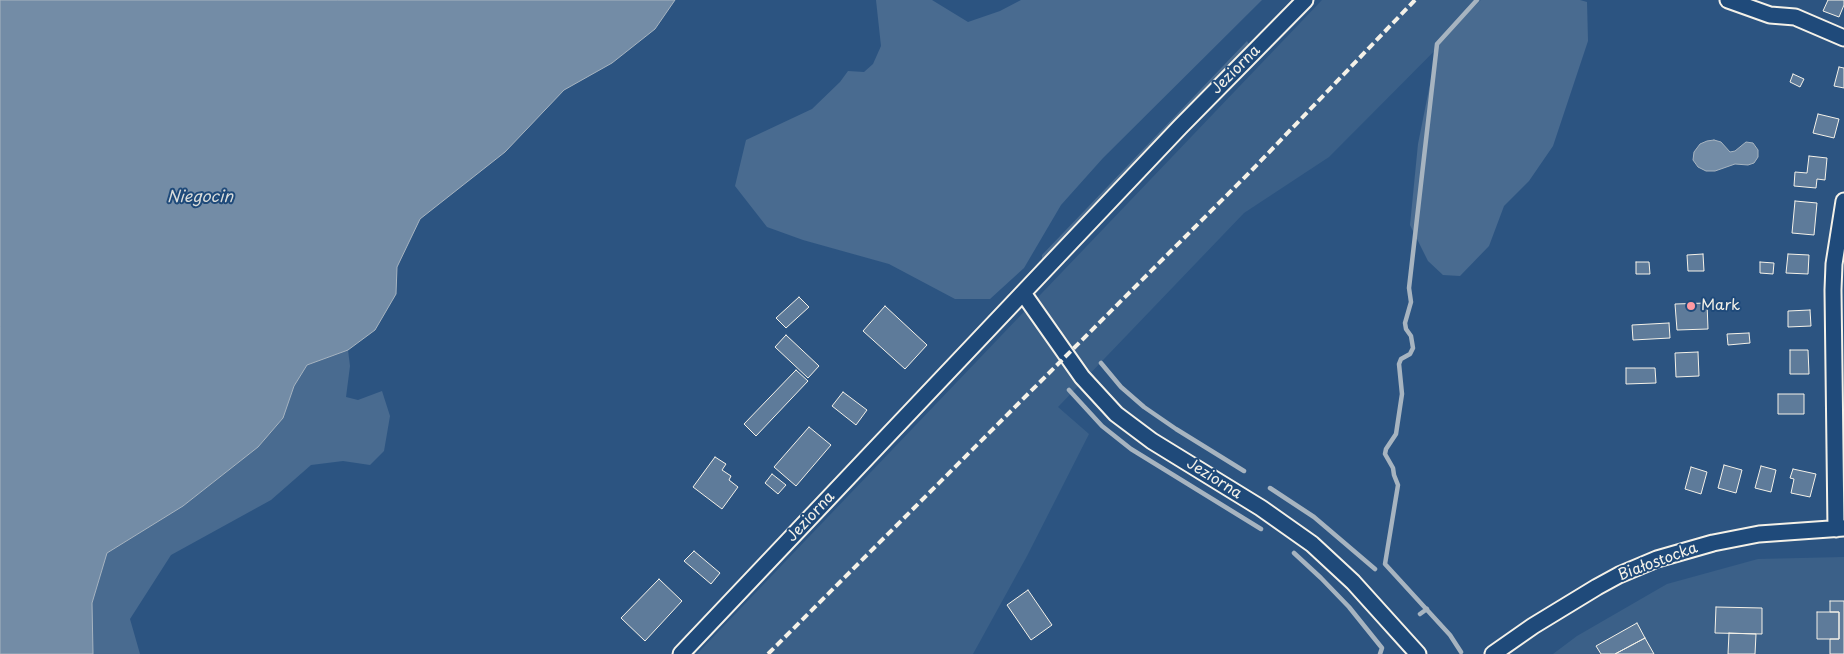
<!DOCTYPE html>
<meta charset="utf-8">
<style>
body{margin:0}
canvas{display:block;background:#2c5481}
</style>
<canvas width="1844" height="654"></canvas>
<script>
const g = document.querySelector('canvas').getContext('2d');
g.lineJoin = 'round';
function paint(path, color) {
  g.fillStyle = color;
  g.fill(path, 'evenodd');
}
function toPath(rows) {
  const path = new Path2D();
  for (const r of rows) {
    path.moveTo(r[0], r[1]);
    for (let i = 2; i < r.length; i += 2) path.lineTo(r[i], r[i + 1]);
  }
  return path;
}
function trace(path, color, width, dash) {
  g.strokeStyle = color;
  g.lineWidth = width;
  g.lineCap = dash ? 'butt' : 'round';
  g.setLineDash(dash || []);
  g.stroke(path);
}
function drawText(font, color, halo, rows, align = 'center') {
  g.font = font + ' "Playpen Sans",sans-serif';
  g.lineWidth = 4;
  g.setLineDash([]);
  g.textBaseline = 'middle';
  g.strokeStyle = halo;
  g.fillStyle = color;
  for (const [text, x, y, turn = 0] of rows) {
    g.save();
    g.translate(x, y);
    g.rotate((+turn || 0) * Math.PI / 180);
    g.textAlign = isNaN(turn) ? turn : align;
    if (halo) g.strokeText(text, 0, 0);
    g.fillText(text, 0, 0);
    g.restore();
  }
}
const built = toPath([
 [1322,0,1485,0,1329,157,1244,213,1058,407,1089,434,1027,556,973,654,697,654],
 [1844,557,1844,654,1553,654,1577,636,1667,584,1758,559]
]);
const green = toPath([
 [876,0,932,0,968,22,1000,11,1021,0,1262,0,1103,158,1061,205,1024,268,990,299,955,299,889,264,803,240,767,227,735,186,746,140,812,109,840,82,848,71,864,72,873,64,881,46],
 [1481,0,1580,0,1587,2,1588,41,1553,146,1529,181,1504,206,1489,246,1460,276,1443,275,1428,261,1410,225,1418,144,1438,44,1461,19],
 [1247,41,1250,46,1042,263,1042,255],
 [348,350,350,366,346,397,358,400,382,391,390,416,384,451,370,465,343,461,311,465,271,500,171,555,130,619,140,654,0,654,0,643,92,620,92,603,107,553,183,506,258,447,283,418,294,386,307,365]
]);
const water = toPath([
 [0,0,675,0,655,29,612,63,564,90,505,152,420,219,397,267,396,294,375,330,348,350,307,365,294,386,283,418,258,447,183,506,107,553,92,603,93,654,0,654,0,0],
 [1714,140,1721,142,1730,152,1735,151,1746,142,1753,143,1758,150,1758,157,1754,163,1748,165,1735,164,1715,171,1706,171,1698,167,1693,160,1694,152,1700,144,1707,141,1714,140]
]);
const stream = toPath([
 [1101,363,1121,387,1144,407,1176,429,1244,471],
 [1069,390,1102,426,1131,449,1261,529],
 [1270,488,1314,517,1375,569],
 [1294,553,1321,578,1349,607,1382,648,1380,654],
 [1420,614,1427,609],
 [1461,652,1450,635,1385,564,1398,485,1394,475,1393,468,1385,454,1386,449,1396,434,1402,394,1399,364,1401,359,1410,354,1413,348,1411,336,1406,329,1405,323,1411,302,1409,288,1437,44,1477,0]
]);
const building = toPath([
 [1828,0,1844,0,1844,5,1839,17,1823,11,1828,0],
 [1839,67,1844,68,1844,88,1834,86,1839,67],
 [1793,74,1804,79,1800,87,1790,82,1793,74],
 [1818,114,1839,119,1834,138,1813,133,1818,114],
 [1809,156,1827,158,1825,180,1817,179,1816,188,1794,186,1795,172,1807,173,1809,156],
 [1795,201,1817,203,1814,235,1792,233,1795,201],
 [1703,254,1704,271,1688,271,1687,255,1703,254],
 [1788,254,1809,255,1808,274,1786,273,1788,254],
 [1636,262,1649,262,1650,274,1636,274,1636,262],
 [1760,262,1774,263,1773,274,1760,273,1760,262],
 [799,297,809,307,786,328,776,318,799,297],
 [1707,303,1708,329,1677,330,1675,304,1707,303],
 [885,306,927,345,905,369,863,331,885,306],
 [1810,310,1811,326,1788,327,1788,311,1810,310],
 [1669,323,1670,338,1633,340,1632,325,1669,323],
 [1749,333,1750,343,1728,345,1727,334,1749,333],
 [786,335,819,366,808,378,775,347,786,335],
 [1790,350,1808,350,1809,374,1790,374,1790,350],
 [1698,352,1699,376,1676,377,1675,353,1698,352],
 [1626,368,1655,368,1656,383,1626,384,1626,368],
 [796,370,808,381,756,436,744,424,796,370],
 [843,392,867,410,856,425,832,406,843,392],
 [1778,394,1804,394,1804,414,1778,414,1778,394],
 [809,427,831,445,796,486,774,467,809,427],
 [715,457,726,464,722,470,731,476,729,480,738,487,722,509,693,487,715,457],
 [1724,465,1742,470,1736,493,1718,488,1724,465],
 [1761,466,1776,470,1771,492,1755,488,1761,466],
 [1691,467,1707,472,1701,494,1685,489,1691,467],
 [1793,469,1816,474,1810,497,1791,493,1794,479,1790,478,1793,469],
 [772,474,786,485,778,494,765,483,772,474],
 [694,551,720,573,711,584,684,561,694,551],
 [659,579,682,601,645,641,621,618,659,579],
 [1028,590,1052,625,1031,640,1007,605,1028,590],
 [1830,601,1844,601,1844,654,1830,654,1830,639,1839,639,1839,612,1830,612,1830,601],
 [1716,607,1762,608,1762,634,1715,633,1716,607],
 [1817,612,1839,612,1839,639,1817,639,1817,612],
 [1637,623,1645,638,1615,654,1601,654,1596,646,1637,623],
 [1729,633,1756,634,1755,654,1728,654,1729,633],
 [1645,638,1654,654,1615,654,1645,638]
]);
const minor = toPath([
 [1728,0,1770,15,1795,17,1844,38],
 [1023,293,1082,377,1116,414,1152,441,1261,508,1312,544,1353,582,1418,654],
 [1836,529,1833,290,1834,264,1844,201],
 [681,654,1180,127,1305,0],
 [1493,654,1533,626,1597,587,1619,575,1657,559,1713,543,1759,534,1844,528]
]);
const rail = toPath([
 [768,654,1252,170,1415,0]
]);
const markers = [
 [1691,306,5,"#ff9aa2"]
];
const streetNames = [
 ["Jeziorna",1236,70,-45],
 ["Jeziorna",1214,479,32],
 ["Jeziorna",811,517,-47],
 ["Białostocka",1658,562,-20]
];
const poiNames = [
 ["Mark",1701,306]
];
const waterNames = [
 ["Niegocin",200,198]
];
paint(built, '#3b6088');
paint(green, '#496b90');
paint(water, '#738ca6');
trace(water, '#a7b4c0', 1);
trace(stream, '#a7b4c0', 4.5);
paint(building, '#5e7b9a');
trace(building, '#f4f1e8', 1);
trace(minor, '#f4f1e8', 19);
trace(minor, '#1f4a7a', 15);
trace(rail, '#f4f1e8', 4, [8, 4]);
for (const [x, y, r, color] of markers) {
  const dot = new Path2D();
  dot.arc(x, y, r, 0, 2 * Math.PI);
  g.fillStyle = color;
  g.fill(dot);
  trace(dot, '#1f4a7a', 2);
}
drawText('15px', '#f4f1e8', '#1f4a7a', streetNames);
drawText('15px', '#f4f1e8', '#1f4a7a', poiNames, 'left');
drawText('italic 16px', '#dadddb', '#1f4a7a', waterNames);
</script>
